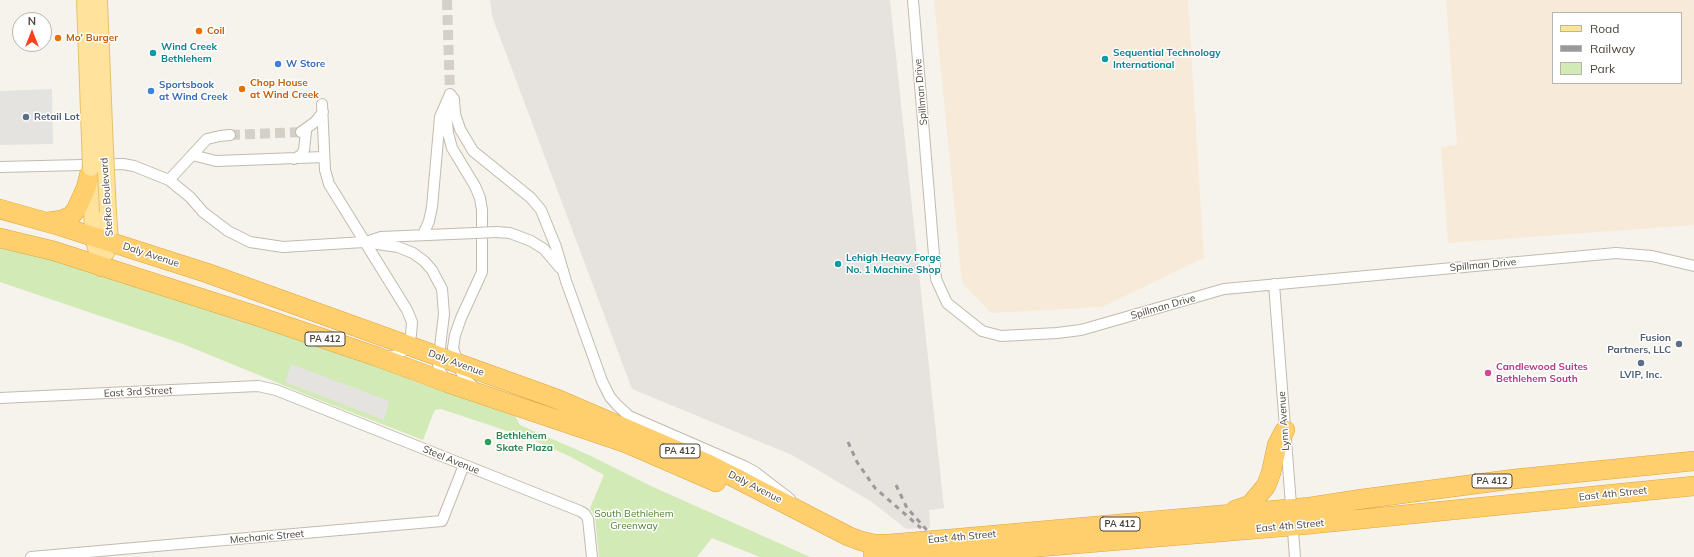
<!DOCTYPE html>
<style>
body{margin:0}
#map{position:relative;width:1694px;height:557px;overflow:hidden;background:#f6f3ec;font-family:Mulish,sans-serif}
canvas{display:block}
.legend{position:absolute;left:1552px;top:12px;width:130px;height:72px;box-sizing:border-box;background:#fff;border:1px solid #b7b4b0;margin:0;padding:5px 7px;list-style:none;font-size:12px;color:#4b4439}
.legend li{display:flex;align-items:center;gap:8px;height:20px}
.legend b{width:20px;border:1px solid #b7b4b0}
.north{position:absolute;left:12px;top:12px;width:40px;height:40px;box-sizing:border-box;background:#fff;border:1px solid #b7b4b0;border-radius:50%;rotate:0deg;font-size:11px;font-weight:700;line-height:16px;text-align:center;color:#4b4439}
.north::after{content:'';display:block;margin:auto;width:14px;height:18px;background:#fc3f1d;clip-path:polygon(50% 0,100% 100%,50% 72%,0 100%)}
</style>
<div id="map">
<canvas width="1694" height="557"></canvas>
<ul class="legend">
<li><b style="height:5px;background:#ffe39c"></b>Road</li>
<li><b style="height:5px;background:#9a9a9a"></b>Railway</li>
<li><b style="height:11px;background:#d2eab5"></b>Park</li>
</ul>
<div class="north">N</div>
</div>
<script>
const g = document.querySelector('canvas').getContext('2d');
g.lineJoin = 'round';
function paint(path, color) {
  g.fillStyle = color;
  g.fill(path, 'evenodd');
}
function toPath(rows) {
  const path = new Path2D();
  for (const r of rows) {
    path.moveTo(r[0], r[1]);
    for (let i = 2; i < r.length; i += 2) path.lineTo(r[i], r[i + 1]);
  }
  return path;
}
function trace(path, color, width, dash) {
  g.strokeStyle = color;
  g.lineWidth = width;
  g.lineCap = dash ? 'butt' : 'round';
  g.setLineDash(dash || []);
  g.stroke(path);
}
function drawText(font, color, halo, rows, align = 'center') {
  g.font = font + ' Mulish,sans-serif';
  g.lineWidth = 3;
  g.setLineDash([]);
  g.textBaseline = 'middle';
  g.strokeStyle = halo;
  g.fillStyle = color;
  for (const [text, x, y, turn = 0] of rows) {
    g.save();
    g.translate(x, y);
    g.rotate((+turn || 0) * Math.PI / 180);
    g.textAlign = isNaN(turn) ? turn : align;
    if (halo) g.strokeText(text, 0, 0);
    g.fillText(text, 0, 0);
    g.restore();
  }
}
const commercial = toPath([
 [934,0,1188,0,1204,258,1102,307,991,313,962,283],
 [1446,0,1694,0,1694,225,1448,243,1441,147,1457,145],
 [1553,13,1681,13,1681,83,1553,83]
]);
const industrial = toPath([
 [490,0,890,0,944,508,929,510,930,528,906,529,872,502,792,455,632,389,492,16]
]);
const green = toPath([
 [0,247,61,259,410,377,410,380,515,416,520,425,591,456,651,486,810,557,760,557,712,538,697,557,599,557,595,517,590,508,604,475,569,456,531,439,441,409,435,410,433,414,423,440,317,399,183,344,0,282]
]);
const parking = toPath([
 [52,89,53,144,0,145,0,91],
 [291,364,389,401,384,420,285,382]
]);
const streetTunnel = toPath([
 [447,0,450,94],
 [230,135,301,132]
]);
const street = toPath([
 [913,0,936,279,947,303,982,331,1001,336,1057,333,1081,330,1224,289,1301,282,1616,253,1652,256,1694,266],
 [322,104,325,170,329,184,407,310,412,322,411,335,405,350,394,356,386,357],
 [446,112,448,133,452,148,475,186,480,198,482,210,482,272,461,318,455,335,453,348,461,372,465,379,475,388],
 [301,132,315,122,323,112],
 [192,155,216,161,324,157],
 [294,159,301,155,304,150,306,132],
 [0,167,123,164,134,166,169,180,190,197,203,212,228,231,250,242,283,247,364,242,398,247,413,253,424,261,432,270,442,289,444,314,438,364,439,369,446,381],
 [169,180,207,139,220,136,230,135],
 [496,232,510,233,531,241,544,249,560,268],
 [423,235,429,221,432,207,440,117,450,94,454,99,455,114,460,129,473,151,531,198,541,210,556,247,566,281,602,381,610,397,617,405,629,416,744,466,755,472,790,499],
 [366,242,381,237,475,233],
 [1274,284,1295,557],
 [0,398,258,386,276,390,580,511,585,514,588,519,592,557],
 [31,557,442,521,464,465]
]);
const primary = toPath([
 [91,176,93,236,101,268],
 [106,253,110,242,108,212]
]);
const highway = toPath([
 [0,209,60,226,207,273,557,399,708,464,848,536,861,541,874,544,888,544,950,539,1310,507,1362,499,1514,479,1694,461],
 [48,222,61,220,71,216,76,210,86,188,91,168],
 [0,238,54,251,260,317,378,357,448,383,626,443,716,482],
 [1235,510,1250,505,1266,486,1271,473,1277,445,1285,430],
 [873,554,902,557,943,555,1292,526,1694,486]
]);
const rail = toPath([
 [848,442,857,462,875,488,921,528],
 [896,485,907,508,934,538]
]);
const streetBridge = toPath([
 [475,233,496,232]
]);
const primaryBridge = toPath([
 [85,0,91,168],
 [99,0,105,151,108,212]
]);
const markers = [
 [199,31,4,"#e8710a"],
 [58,38,4,"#e8710a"],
 [153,53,4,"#0f9aa8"],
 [1105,59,4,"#0f9aa8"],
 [278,64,4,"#3f7fe0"],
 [242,89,4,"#e8710a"],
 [151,91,4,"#3f7fe0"],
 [26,117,4,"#5c6f8a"],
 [838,264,4,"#0f9aa8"],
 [1679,344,4,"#5c6f8a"],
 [1641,363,4,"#5c6f8a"],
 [1488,373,4,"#d1479c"],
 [488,442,4,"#2e9e5b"]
];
const shields = [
 [325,339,40],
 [680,451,40],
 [1492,481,40],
 [1120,524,40]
];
const shieldNames = [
 ["PA 412",325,339],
 ["PA 412",680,451],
 ["PA 412",1492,481],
 ["PA 412",1120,524]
];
const foodNames = [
 ["Coil",207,31],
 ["Mo' Burger",66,38],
 ["Chop House",250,83],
 ["at Wind Creek",250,95]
];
const cultureNames = [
 ["Wind Creek",161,47],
 ["Bethlehem",161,59],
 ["Sequential Technology",1113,53],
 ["International",1113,65],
 ["Lehigh Heavy Forge",846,258],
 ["No. 1 Machine Shop",846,270]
];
const shopNames = [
 ["W Store",286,64],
 ["Sportsbook",159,85],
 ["at Wind Creek",159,97]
];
const streetNames = [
 ["Spillman Drive",921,92,-95],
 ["Stefko Boulevard",107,197,-94],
 ["Daly Avenue",151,255,18],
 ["Spillman Drive",1483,265,-5],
 ["Spillman Drive",1163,307,-16],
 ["Daly Avenue",456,363,20],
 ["East 3rd Street",138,392,-3],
 ["Lynn Avenue",1284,421,-94],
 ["Steel Avenue",451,460,22],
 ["Daly Avenue",755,487,27],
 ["East 4th Street",1613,494,-6],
 ["East 4th Street",1290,526,-5],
 ["Mechanic Street",267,537,-5],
 ["East 4th Street",962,537,-5]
];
const serviceNames = [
 ["Retail Lot",34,117],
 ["Fusion",1671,338,"right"],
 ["Partners, LLC",1671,350,"right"],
 ["LVIP, Inc.",1641,375,"center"]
];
const hotelNames = [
 ["Candlewood Suites",1496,367],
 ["Bethlehem South",1496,379]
];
const leisureNames = [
 ["Bethlehem",496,436],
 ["Skate Plaza",496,448]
];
const parkNames = [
 ["South Bethlehem",634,514],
 ["Greenway",634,526]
];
paint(commercial, '#f7ead8');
paint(industrial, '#e6e2dd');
paint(green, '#d2eab5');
paint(parking, '#e5e3e0');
trace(streetTunnel, '#d4d0c8', 10, [10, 5]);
trace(street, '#c2bbae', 12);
trace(primary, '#e6c16a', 18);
trace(highway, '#e0a43c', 20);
trace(street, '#fff', 10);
trace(primary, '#ffe39c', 16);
trace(highway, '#ffcf6e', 19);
trace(rail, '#9a9a9a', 3, [5, 5]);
trace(streetBridge, '#c2bbae', 12, []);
trace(primaryBridge, '#e6c16a', 18, []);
trace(streetBridge, '#fff', 10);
trace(primaryBridge, '#ffe39c', 16);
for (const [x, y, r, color] of markers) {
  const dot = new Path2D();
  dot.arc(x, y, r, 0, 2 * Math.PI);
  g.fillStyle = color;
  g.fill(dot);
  trace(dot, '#fff', 1.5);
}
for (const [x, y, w] of shields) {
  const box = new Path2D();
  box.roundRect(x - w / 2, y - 7, w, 14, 3);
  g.fillStyle = '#fff';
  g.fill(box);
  trace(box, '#4b4439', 1);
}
drawText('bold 9px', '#4b4439', null, shieldNames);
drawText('bold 10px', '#c56008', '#fff', foodNames, 'left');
drawText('bold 10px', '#0d838f', '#fff', cultureNames, 'left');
drawText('bold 10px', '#366cbe', '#fff', shopNames, 'left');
drawText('10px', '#4b4439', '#fff', streetNames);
drawText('bold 10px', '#4e5e75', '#fff', serviceNames, 'left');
drawText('bold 10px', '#b23c85', '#fff', hotelNames, 'left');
drawText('bold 10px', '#27864d', '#fff', leisureNames, 'left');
drawText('10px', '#4a7f2a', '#fff', parkNames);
</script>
